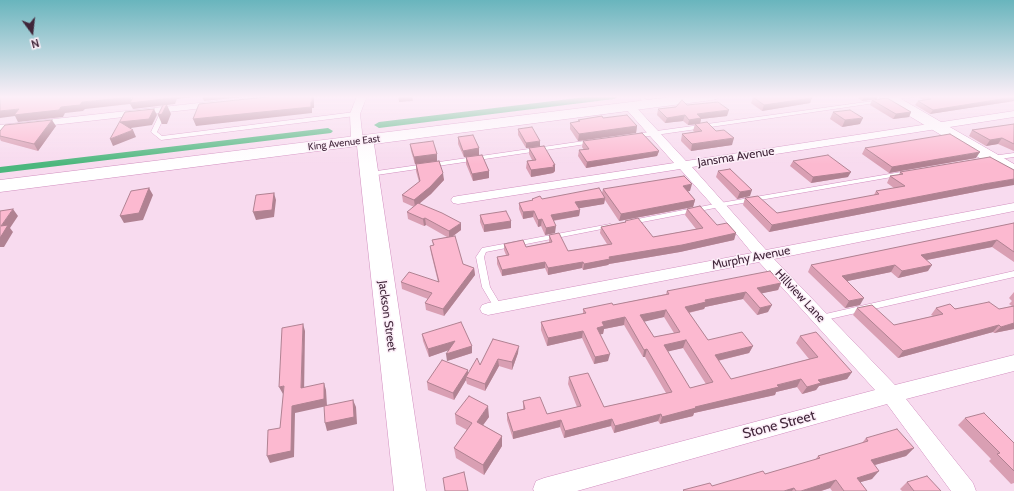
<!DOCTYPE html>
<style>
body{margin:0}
#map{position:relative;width:1014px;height:491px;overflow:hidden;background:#f8dbef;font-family:Cabin,sans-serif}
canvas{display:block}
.north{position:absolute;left:12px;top:12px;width:40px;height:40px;-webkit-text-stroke:3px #fceef8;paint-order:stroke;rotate:165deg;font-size:11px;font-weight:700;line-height:16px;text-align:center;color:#402539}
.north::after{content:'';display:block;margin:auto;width:14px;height:18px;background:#402539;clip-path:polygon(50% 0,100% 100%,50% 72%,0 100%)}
</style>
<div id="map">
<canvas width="1014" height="491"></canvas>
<div class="north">N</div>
</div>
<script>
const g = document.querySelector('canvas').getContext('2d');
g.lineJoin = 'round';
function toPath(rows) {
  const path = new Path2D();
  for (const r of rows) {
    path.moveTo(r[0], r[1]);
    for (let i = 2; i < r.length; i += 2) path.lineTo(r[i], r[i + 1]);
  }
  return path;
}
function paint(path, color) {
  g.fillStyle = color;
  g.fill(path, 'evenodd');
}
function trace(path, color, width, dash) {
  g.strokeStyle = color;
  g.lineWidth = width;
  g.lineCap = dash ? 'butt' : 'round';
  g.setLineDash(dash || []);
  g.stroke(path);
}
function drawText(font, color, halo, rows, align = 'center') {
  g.font = font + ' Cabin,sans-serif';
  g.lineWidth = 3;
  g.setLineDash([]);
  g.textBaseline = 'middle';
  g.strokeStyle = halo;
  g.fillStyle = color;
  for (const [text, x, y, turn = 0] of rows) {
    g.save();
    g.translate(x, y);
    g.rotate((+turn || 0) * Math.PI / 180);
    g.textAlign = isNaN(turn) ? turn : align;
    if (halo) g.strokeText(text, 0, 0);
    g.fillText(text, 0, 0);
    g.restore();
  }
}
const canal = toPath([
 [594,96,618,96,614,99,379,128,374,125,379,122,594,96],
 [328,128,333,131,331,133,0,173,0,167,328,128]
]);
const lane = toPath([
 [638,96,642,96,650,103,650,105,646,105,638,96],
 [904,96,916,96,914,97,890,100,888,99,890,98,904,96],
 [880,100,882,101,882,102,635,138,632,136,635,134,880,100],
 [164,109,167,111,157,132,162,136,355,112,358,114,355,116,161,140,151,132,161,111,164,109],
 [591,140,594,142,593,143,370,176,367,174,370,172,591,140],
 [1014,153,1014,157,992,160,989,158,992,156,1014,153],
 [907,171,910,173,909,174,720,207,632,224,629,222,632,220,720,203,907,171],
 [610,224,612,225,613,226,612,227,486,252,484,257,490,287,502,307,501,309,495,309,482,287,476,257,482,248,610,224],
 [1014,271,1014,277,821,321,818,320,817,318,818,316,821,315,1014,271]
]);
const street = toPath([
 [357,96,367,96,360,114,363,141,361,143,357,145,353,143,351,141,350,114,357,96],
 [217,101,222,104,221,106,0,131,0,125,217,101],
 [630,104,634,105,686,161,1014,111,1014,117,692,167,766,250,1014,203,1014,211,774,259,895,385,1014,355,1014,371,906,399,973,483,976,491,951,491,887,404,577,491,534,491,533,489,536,481,544,478,875,390,759,262,488,315,482,313,480,309,482,305,488,303,752,253,715,208,680,169,458,204,453,203,451,200,453,197,458,196,674,163,626,109,625,107,630,104]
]);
const secondary = toPath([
 [679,96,719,96,717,99,712,100,374,144,426,491,394,491,357,146,0,192,0,180,679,96],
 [879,96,896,96,1014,164,1014,176,1008,175,881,99,879,96]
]);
const wall = toPath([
 [859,96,878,96,877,99,862,101,858,98],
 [917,96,1014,96,1014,101,930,114,915,105,918,101,923,100,917,97],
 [753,97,812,98,810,103,762,111,751,103],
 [872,100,911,112,909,117,893,119,870,105],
 [687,105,727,116,701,119,700,124,732,145,691,151,681,141,682,134,695,132,693,131,695,124,688,125,683,121,665,123,657,115,658,109],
 [833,112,860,124,842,127,830,119],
 [578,120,637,126,636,133,578,141,570,129,570,123,578,122],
 [1014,124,1014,151,998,144,986,146,969,136,972,130],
 [56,126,38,151,1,141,0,139,0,131],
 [518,129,540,146,555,165,555,171,553,173,531,177,526,168,527,161,532,160,529,154,529,148,526,148,518,135],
 [458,137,479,148,479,155,489,171,489,178,473,181,466,164,466,157,464,157,458,144],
 [583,141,659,151,657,156,586,168,578,156,579,150,584,150,582,147],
 [410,144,437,154,437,161,444,180,431,194,419,204,461,230,453,236,463,264,474,268,475,275,444,316,426,310,425,303,428,299,402,289,401,282,438,282,431,253,430,246,433,245,432,240,447,237,426,225,424,226,408,219,407,212,414,207,403,202,402,195,419,182,416,171,416,164,433,162,415,164,411,151],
 [865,148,976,158,889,173,862,154],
 [793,161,848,177,811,183,790,166],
 [718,171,750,196,737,199,716,177],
 [900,172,980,191,769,232,743,205,745,198,777,213,874,195,876,191,894,188,887,183,890,176,899,175],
 [603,189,690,191,688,191,695,200,693,207,619,221,605,200,604,204,579,208,580,210,579,216,553,221,555,233,545,235,541,226,538,227,533,217,523,219,519,209,519,203,532,201,532,199,542,199,602,193],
 [687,209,717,225,736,233,734,240,680,252,609,264,608,265,583,270,582,268,548,275,545,268,502,276,497,264,497,257,506,255,504,250,504,244,526,247,549,242,549,235,568,251,607,244,600,233,601,227,625,222,625,221,653,237,696,229,685,215],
 [480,215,511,221,511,228,484,232,480,222],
 [1014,223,1014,262,992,247,927,260,928,271,898,278,891,272,847,281,860,305,845,308,808,272,811,265],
 [781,283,778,290,762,293,768,312,757,315,743,299,705,307,704,309,689,313,708,340,753,346,749,353,718,361,731,379,809,359,796,343,800,336,852,372,847,379,819,386,816,390,802,394,797,387,776,392,775,395,694,413,693,416,660,424,658,421,614,433,611,426,564,438,560,427,513,439,507,420,507,413,523,409,523,401,547,414,577,407,568,384,569,377,604,407,666,393,645,357,643,357,624,325,604,329,603,334,600,334,608,361,594,364,582,338,547,346,541,330,541,322,583,314,583,309,613,305,666,294,667,291],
 [664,317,674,333,654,337,644,321],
 [683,348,706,384,690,388,667,351],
 [1014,292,1014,329,994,333,993,332,898,358,853,315,857,308,894,325,933,316,931,315,936,308,999,309,1012,306,1009,304,1012,301,1009,298],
 [422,334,472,346,472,353,447,361,448,350,429,357,423,341],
 [493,339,518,353,512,370,499,366,485,391,467,384,466,380,454,400,428,390,427,382,468,370,468,373,480,365],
 [455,414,489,417,483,425,502,436,502,446,484,475,456,458,454,448,467,430,456,424],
 [965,418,1014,443,1014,483,1011,484,989,461,991,459,958,425],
 [866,438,914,448,906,456,875,465,872,479,860,482,867,491,832,491,830,488,821,491,683,491,683,490,712,486,765,474,815,460,818,456,862,443],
 [907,482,941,491,902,491,900,489]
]);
const shadedWall = toPath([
 [173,96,253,96,204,101,202,96,177,99,175,104,167,105,171,114,167,124,162,124,158,115,166,105,133,109,130,104,85,109,83,111,65,113,63,117,18,122,15,116,0,118,0,111,19,109,61,107,82,102,130,97,133,102],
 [312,96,314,96,314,108,312,108,312,113,196,126,193,119,311,102],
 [398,96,412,96,413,101,399,102],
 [865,96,878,96,877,99,862,101],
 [1014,97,1014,101,930,114,933,110],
 [812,98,810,103,762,111,764,105],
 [154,109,157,115,152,125,124,129,120,122],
 [729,110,727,116,701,119,700,124,688,125,689,120,697,114],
 [911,112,909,117,893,119,896,114],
 [685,115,683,121,665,123,667,118],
 [863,118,860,124,842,127,845,120],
 [52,120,56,126,38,151,34,144],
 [637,126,636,133,578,141,579,134],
 [133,130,136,137,113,146,110,139],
 [734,138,732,145,691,151,692,144],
 [1002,138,998,144,986,146,990,140],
 [540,141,540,146,526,148,526,143],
 [479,148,479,155,464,157,463,151],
 [659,151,657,156,586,168,587,162],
 [980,152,976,158,889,173,892,167],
 [437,154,437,161,415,164,414,157],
 [555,165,555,171,553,173,531,177,531,170],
 [489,171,489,178,473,181,472,174],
 [851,172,848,177,811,183,813,177],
 [443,173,444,180,431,194,415,207,414,200],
 [1014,179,1014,185,980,191,769,232,772,225,984,184],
 [692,184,690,191,681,192,683,186],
 [149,188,153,195,143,220,124,223,120,216],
 [752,190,750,196,737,199,740,192],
 [274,193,276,200,274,217,256,220,253,212],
 [605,198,604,204,575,209,575,202],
 [695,200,693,207,619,221,621,214],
 [13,209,18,216,10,228,13,232,4,247,0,247,0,238,1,226],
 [580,210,579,216,550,221,551,215],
 [534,211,533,217,523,219,523,212],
 [425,218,426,225,424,226,423,219],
 [542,219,541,226,538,227,538,220],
 [511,221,511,228,484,232,484,225],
 [461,223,461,230,449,239,449,231],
 [556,226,555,233,545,235,546,228],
 [736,233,734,240,680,252,609,264,608,265,583,270,584,264,609,257],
 [997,240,992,247,916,262,921,255],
 [545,262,545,268,502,276,502,270],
 [583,262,582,268,548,275,548,268],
 [895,265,891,272,838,283,842,276],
 [932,265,928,271,898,278,902,271],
 [474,268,475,275,444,316,443,309],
 [781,283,778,290,754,295,757,288],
 [746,292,743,299,705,307,704,309,682,314,685,307,705,300],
 [864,298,860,305,845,308,849,301],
 [772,305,768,312,757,315,760,308],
 [666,310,664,317,639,323,640,315],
 [625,317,624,325,604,329,603,334,596,335,597,328,602,322],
 [1014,323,1014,329,994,333,1001,327],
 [303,324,305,331,304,395,301,388],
 [999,325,993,332,898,358,903,351],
 [583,331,582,338,547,346,548,338],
 [686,340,683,348,662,353,664,345],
 [455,341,455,348,429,357,428,349],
 [472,346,472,353,447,361,446,354],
 [519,346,518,353,512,370,512,362],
 [753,346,749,353,712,362,715,355],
 [647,349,645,357,643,357,644,350],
 [610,354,608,361,594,364,595,357],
 [498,359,499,366,485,391,485,384],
 [468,370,468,377,466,377,466,380,454,400,453,393],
 [852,372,847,379,819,386,816,390,802,394,807,387,818,380],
 [801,379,797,387,776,392,775,395,694,413,693,416,660,424,662,417,695,407],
 [324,383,326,390,327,406,295,413,294,457,270,463,267,456,292,406],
 [284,386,283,394,279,387],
 [353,400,356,407,357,424,327,431,325,423],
 [488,406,489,417,478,432,477,422],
 [661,414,658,421,614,433,615,426],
 [612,419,611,426,564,438,565,431],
 [561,420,560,427,513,439,513,432],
 [502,436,502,446,484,475,483,465],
 [914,448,906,456,864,468,871,460],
 [879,471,872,479,850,485,857,478],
 [836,480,830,488,821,491,801,491],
 [794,488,792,491,784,491]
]);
const building = toPath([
 [0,96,173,96,172,98,130,103,133,97,82,102,80,105,61,107,59,110,14,115,19,109,0,111,0,96],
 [276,96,312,96,312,102,311,102,311,107,193,119,199,104,276,96],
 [762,96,809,96,812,98,764,105,753,97,762,96],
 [925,96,1014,96,1014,97,933,110,918,101,931,99,925,96],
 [887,98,911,112,896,114,872,100,887,98],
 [682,100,687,105,718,102,729,110,697,114,701,118,689,120,685,115,667,118,658,109,676,107,682,100],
 [167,104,162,114,158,115,163,105,167,104],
 [154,109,149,119,120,122,133,130,110,139,125,112,154,109],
 [850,110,863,118,845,120,833,112,850,110],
 [627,115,637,126,579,134,570,123,580,121,578,120,602,116,603,118,627,115],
 [52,120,34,144,0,136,0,131,5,125,52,120],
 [707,122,716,131,724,130,734,138,692,144,682,134,702,131,695,124,707,122],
 [1014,124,1014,144,1002,138,990,140,972,130,1014,124],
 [532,127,540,141,526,143,518,129,532,127],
 [642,133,659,151,587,162,579,150,589,149,583,141,642,133],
 [950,134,980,152,892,167,865,148,950,134],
 [473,135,479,148,463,151,458,137,473,135],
 [433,141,437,154,414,157,410,144,433,141],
 [544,146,555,165,553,165,554,167,531,170,527,161,536,160,529,148,544,146],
 [482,155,489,171,472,174,466,157,482,155],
 [828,155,851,172,813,177,793,161,828,155],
 [990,157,1014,170,1014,179,984,184,772,225,745,198,758,196,777,213,879,194,876,191,905,186,890,176,903,174,900,172,990,157],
 [439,161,443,173,430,187,414,200,402,195,420,181,416,164,439,161],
 [730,169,752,190,740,192,718,171,730,169],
 [684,176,692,184,683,186,695,200,621,214,603,189,684,176],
 [149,188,139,213,120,216,131,191,149,188],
 [599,188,605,198,575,202,580,210,551,215,556,226,546,228,542,219,538,220,534,211,523,212,519,203,533,200,532,199,540,196,542,199,599,188],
 [274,193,272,210,253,212,256,195,274,193],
 [418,203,442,213,461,223,449,231,425,218,423,219,407,212,418,203],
 [700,206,717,225,727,223,736,233,682,245,609,257,610,259,584,264,583,262,548,268,545,262,502,270,497,257,509,255,504,244,523,240,526,247,552,242,549,235,559,233,568,251,612,244,601,227,626,222,625,221,638,218,653,237,703,228,687,209,700,206],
 [13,209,1,226,8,225,0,238,0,211,13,209],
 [506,211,511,221,484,225,480,215,506,211],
 [1014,223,1014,252,997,240,921,255,932,265,902,271,895,265,842,276,864,298,849,301,811,265,1014,223],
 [455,236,463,264,474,268,443,309,425,303,432,293,401,282,409,272,439,282,430,246,434,245,432,240,455,236],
 [770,271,781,283,757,288,772,305,760,308,746,292,705,300,706,302,685,307,708,340,742,332,753,346,715,355,731,379,818,357,800,336,816,332,852,372,818,380,821,383,807,387,801,379,777,385,779,387,695,407,696,408,662,417,661,414,615,426,612,419,565,431,561,420,513,432,507,413,525,409,523,401,540,397,547,414,581,406,569,377,588,373,604,407,672,392,647,349,644,350,625,317,602,322,604,326,597,328,610,354,595,357,583,331,548,338,541,322,586,313,583,309,612,303,613,305,669,294,667,291,770,271],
 [666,310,680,332,654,337,640,315,666,310],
 [686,340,713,382,690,388,664,345,686,340],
 [989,302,999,309,1014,306,1014,323,1001,327,999,325,903,351,857,308,872,305,894,325,943,314,936,308,950,304,955,309,989,302],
 [461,322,472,346,446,354,455,341,428,349,422,334,461,322],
 [303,324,301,388,324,383,324,399,292,406,291,451,267,456,268,430,280,428,284,386,279,387,282,328,303,324],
 [493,339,519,346,512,362,498,359,485,384,466,377,477,358,480,365,493,339],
 [442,360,468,370,453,393,427,382,442,360],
 [469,396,488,406,477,422,502,436,483,465,454,448,472,423,455,414,469,396],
 [353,400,354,417,325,423,324,406,353,400],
 [984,413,1014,443,1014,471,997,454,1000,453,965,418,984,413],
 [897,429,914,448,871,460,879,471,857,478,867,491,844,491,836,480,801,491,796,491,794,488,784,491,684,491,683,490,710,483,712,486,763,471,765,474,820,458,818,456,868,441,866,438,897,429],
 [464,472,468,491,445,491,443,478,464,472],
 [927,476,941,491,914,491,907,482,927,476]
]);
const farStreetnames = [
 ["King Avenue East",344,143,-7]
];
const streetNames = [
 ["Jansma Avenue",736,157,-9],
 ["Murphy Avenue",751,258,-11],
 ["Hillview Lane",800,296,47],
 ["Jackson Street",387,316,82]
];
const nearStreetnames = [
 ["Stone Street",779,425,-15]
];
paint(canal, '#4cb77d');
trace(lane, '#d18fbf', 1);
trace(street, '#d18fbf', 1);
trace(secondary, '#d18fbf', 1);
paint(lane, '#fff');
paint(street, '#fff');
paint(secondary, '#fff');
paint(wall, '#d99fb3');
paint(shadedWall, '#b08292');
paint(building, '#fcb9d0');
trace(building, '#b08292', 1);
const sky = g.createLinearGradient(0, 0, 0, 164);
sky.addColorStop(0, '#69b5bd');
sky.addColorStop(0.59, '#fceff8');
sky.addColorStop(1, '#fceff800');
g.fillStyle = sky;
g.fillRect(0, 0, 1014, 164);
drawText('10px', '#402539', '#fceef8', farStreetnames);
drawText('12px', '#402539', '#fceef8', streetNames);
drawText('14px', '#402539', '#fceef8', nearStreetnames);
</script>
